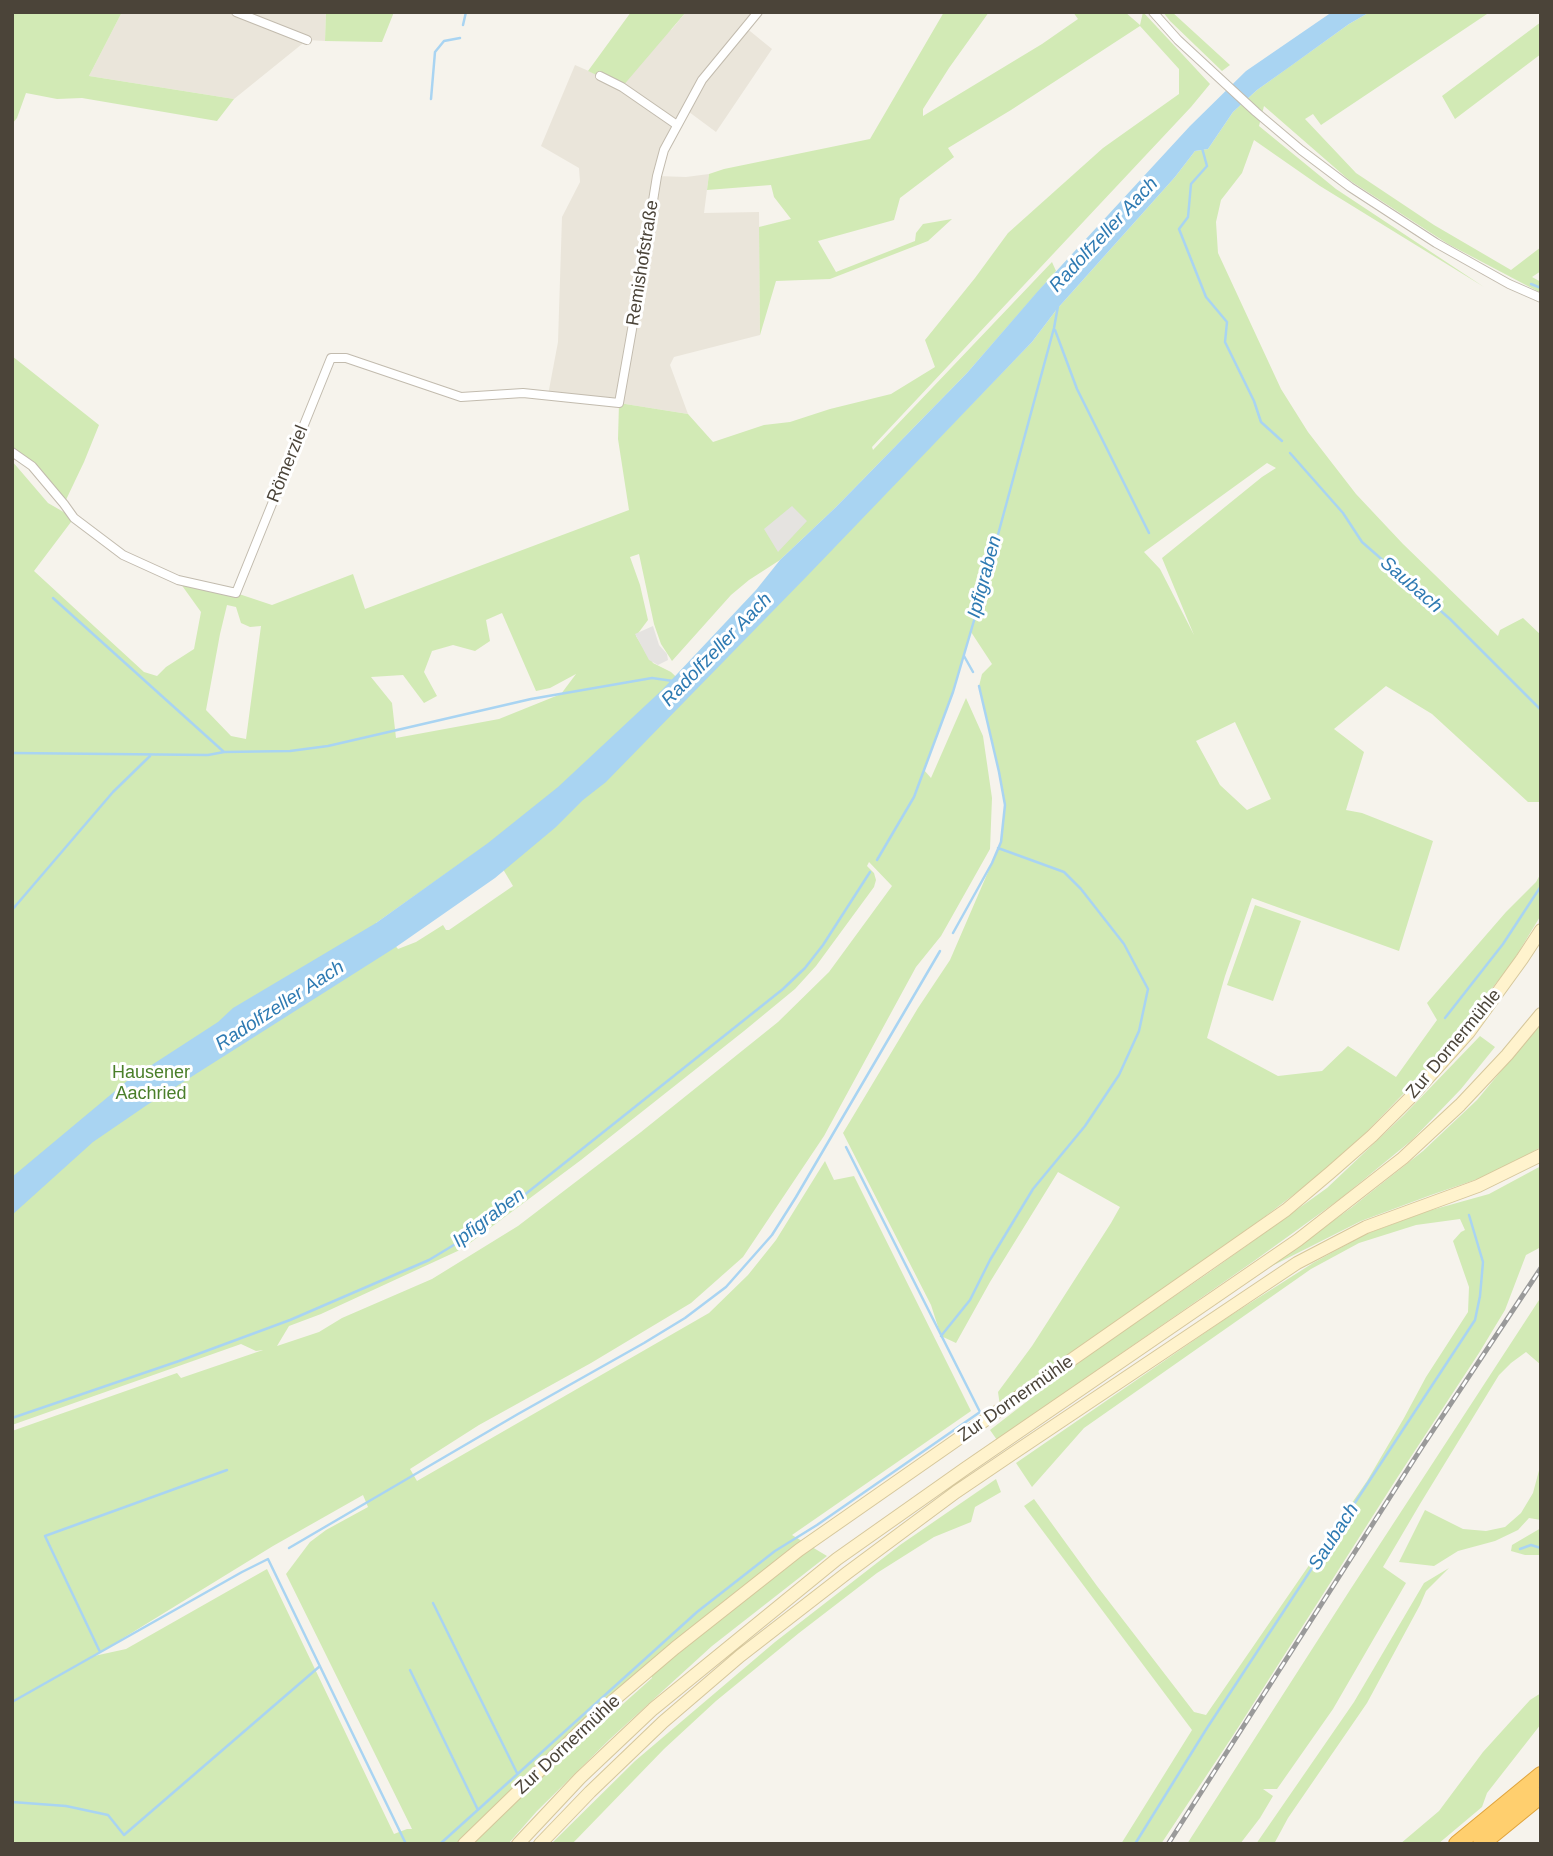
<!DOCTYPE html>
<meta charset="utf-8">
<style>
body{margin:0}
#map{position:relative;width:1553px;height:1856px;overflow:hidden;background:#f6f3ec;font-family:Arial,sans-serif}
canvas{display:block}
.frame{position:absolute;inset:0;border:14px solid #4b4439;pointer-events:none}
</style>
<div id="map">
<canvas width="1553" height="1856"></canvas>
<div class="frame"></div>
</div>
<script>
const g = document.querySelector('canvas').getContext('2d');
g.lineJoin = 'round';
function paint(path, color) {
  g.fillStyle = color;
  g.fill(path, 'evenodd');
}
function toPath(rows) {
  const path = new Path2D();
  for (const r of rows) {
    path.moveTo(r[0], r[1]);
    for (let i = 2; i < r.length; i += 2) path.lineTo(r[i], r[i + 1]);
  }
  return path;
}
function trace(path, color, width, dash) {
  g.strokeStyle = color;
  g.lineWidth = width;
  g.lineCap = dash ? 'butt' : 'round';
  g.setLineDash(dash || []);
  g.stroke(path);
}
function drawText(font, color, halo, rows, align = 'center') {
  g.font = font + ' Arial,sans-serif';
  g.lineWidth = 6;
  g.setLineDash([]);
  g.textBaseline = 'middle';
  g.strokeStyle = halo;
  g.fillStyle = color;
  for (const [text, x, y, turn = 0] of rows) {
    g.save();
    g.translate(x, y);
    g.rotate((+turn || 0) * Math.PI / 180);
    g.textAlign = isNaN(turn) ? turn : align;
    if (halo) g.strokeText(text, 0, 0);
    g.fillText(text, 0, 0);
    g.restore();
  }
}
const residential = toPath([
 [122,12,326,12,325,41,307,40,234,99,89,76],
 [686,12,758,12,745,27,772,49,716,132,685,109,657,176,686,177,709,174,704,213,759,212,760,335,674,357,670,365,688,414,619,403,548,395,558,342,562,217,580,182,579,168,541,146,575,65,600,76,672,29]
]);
const green = toPath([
 [12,12,122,12,89,76,234,99,217,121,82,98,57,99,26,93,17,118,12,124],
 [326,12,394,12,382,42,325,41],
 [631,12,686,12,622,87,588,71],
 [944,12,989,12,949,68,923,109,923,116,1042,44,1078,19,1073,12,1125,12,1140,25,1143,12,1210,84,1191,107,872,447,873,450,1052,262,1056,271,967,373,836,507,780,560,749,580,731,595,672,661,661,644,654,624,639,554,630,557,640,585,648,620,636,636,653,663,671,672,692,692,1032,342,1057,309,1175,177,1195,151,1208,149,1233,112,1257,90,1349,24,1370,12,1384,12,1383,14,1387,12,1490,12,1321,125,1313,114,1305,119,1356,173,1434,225,1511,270,1541,247,1541,271,1532,277,1541,282,1541,293,1448,244,1349,180,1264,106,1259,126,1336,189,1484,287,1320,186,1254,140,1242,173,1221,200,1216,222,1218,253,1281,389,1308,432,1356,494,1403,544,1498,636,1500,630,1523,618,1541,635,1541,802,1528,802,1432,714,1386,686,1334,729,1364,752,1346,810,1362,813,1433,841,1399,951,1252,898,1225,976,1207,1038,1278,1076,1322,1071,1348,1046,1396,1077,1437,1020,1427,1003,1506,912,1536,882,1541,873,1541,915,1512,963,1432,1064,1350,1149,1313,1180,1217,1253,1000,1406,998,1392,1032,1346,1111,1223,1120,1207,1058,1172,990,1282,956,1343,941,1336,931,1305,843,1133,918,1008,950,960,1001,842,1005,805,999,772,979,686,982,674,992,664,971,632,953,692,924,770,931,778,966,698,983,736,992,798,990,849,941,936,916,967,824,1136,743,1257,691,1303,591,1363,479,1425,410,1469,417,1481,709,1313,748,1275,776,1240,825,1161,834,1180,854,1176,971,1411,792,1535,827,1556,712,1646,610,1739,537,1811,508,1844,12,1844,12,1431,177,1373,181,1378,263,1350,256,1351,241,1344,12,1425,12,461,48,503,74,518,34,571,144,672,157,676,166,667,194,649,201,612,178,580,236,593,272,605,353,574,365,609,629,510,618,439,619,403,688,414,713,442,764,425,790,422,830,409,891,394,935,367,925,340,975,278,1008,233,1103,148,1179,94,1179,69,1140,26,1011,110,948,148,954,157,900,198,894,220,818,241,836,272,915,241,916,233,923,224,952,219,928,241,830,279,776,281,760,335,759,227,791,219,774,197,771,185,707,190,709,174,724,169,870,139],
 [1267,463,1276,468,1262,477,1162,558,1194,635,1160,569,1144,552],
 [227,605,236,607,241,623,250,627,261,626,246,739,231,736,206,710,220,634],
 [502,613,536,691,550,688,576,674,561,694,499,719,396,738,392,703,371,677,403,675,424,703,437,696,424,672,432,651,453,645,475,651,490,641,486,620],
 [1235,722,1271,799,1247,810,1220,785,1196,741],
 [488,844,513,886,449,930,446,930,443,925,416,942,398,949,376,923],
 [869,862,892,886,829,972,778,1022,641,1132,518,1226,432,1279,342,1318,319,1332,277,1346,289,1326,321,1314,462,1249,581,1160,744,1031,795,989,816,966,874,887,876,880,874,873,867,866],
 [363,1495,368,1507,326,1530,310,1542,286,1574,412,1829,407,1829,394,1834,267,1569,126,1649,94,1656,273,1546],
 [649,1671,652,1678,576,1746,570,1742],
 [1163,12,1172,12,1230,65,1222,71,1170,21],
 [1541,22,1541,54,1455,119,1442,96],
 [12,356,99,425,84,462,64,504,32,466,12,452],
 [1255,905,1301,921,1273,1001,1227,985],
 [1541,1023,1541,1147,1495,1173,1431,1195,1361,1221,1264,1270,1351,1208,1423,1151,1477,1100],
 [1480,1036,1495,1047,1461,1089,1412,1140,1340,1199,1254,1261,997,1440,990,1430,1082,1359,1207,1274,1327,1188,1404,1115],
 [1541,1166,1541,1247,1526,1255,1505,1310,1479,1353,1397,1478,1234,1734,1161,1844,1121,1844,1192,1730,1024,1506,1034,1499,1097,1586,1194,1712,1206,1715,1367,1481,1404,1418,1426,1377,1468,1312,1469,1287,1453,1241,1461,1232,1465,1230,1460,1219,1416,1225,1359,1243,1311,1269,1084,1428,1032,1487,1016,1463,1225,1319,1313,1263,1366,1234,1428,1211,1489,1194],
 [1541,1297,1541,1365,1526,1352,1511,1363,1499,1375,1420,1504,1383,1567,1406,1583,1333,1709,1277,1789,1263,1789,1273,1796,1260,1818,1240,1844,1187,1844,1350,1590],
 [1541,1463,1541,1520,1529,1518,1518,1530,1495,1541,1458,1551,1434,1566,1399,1562,1425,1510,1463,1529,1486,1531,1505,1527,1521,1513,1533,1493],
 [996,1479,1001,1492,975,1507,971,1522,934,1537,877,1573,799,1633,716,1701,664,1749,572,1844,551,1844,635,1761,775,1642,900,1545],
 [1541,1528,1541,1555,1525,1555,1511,1551,1512,1545],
 [1449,1568,1426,1591,1420,1605,1367,1703,1288,1818,1274,1844,1256,1844,1354,1702,1424,1583],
 [1541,1693,1541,1724,1487,1793,1482,1807,1438,1844,1400,1844,1439,1811,1483,1752,1530,1700]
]);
const parking = toPath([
 [792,506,807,521,778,552,764,529],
 [653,626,659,645,667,654,668,660,658,665,649,660,635,634]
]);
const water = toPath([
 [1332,12,1370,12,1349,24,1288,68,1257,90,1233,112,1208,149,1195,151,1175,177,1057,309,1032,342,810,573,606,782,583,800,556,827,495,878,396,947,147,1105,93,1142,12,1215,12,1177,127,1081,218,1022,233,1008,376,923,488,843,558,787,662,690,756,590,780,560,836,507,967,373,1038,291,1190,126,1246,71]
]);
const stream = toPath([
 [463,25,466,12],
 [431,99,435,52,444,41,460,38],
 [1202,148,1207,166,1191,184,1188,217,1179,229,1206,297,1227,322,1225,342,1254,401,1261,422,1282,441],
 [1531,284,1541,288],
 [1055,330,1077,389,1149,533],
 [1290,453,1343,513,1362,542,1450,619,1541,710],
 [53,598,224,752],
 [964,656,973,672],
 [12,753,208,755,224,752,290,751,328,746,531,699,652,678,673,681],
 [877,860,914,797,953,692,983,590,1054,328,1058,306],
 [12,910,113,792,150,756],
 [953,933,992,863,1001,842,1005,805,999,772,979,686],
 [1445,1018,1503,944,1541,886],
 [941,1336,970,1300,990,1260,1033,1189,1085,1126,1119,1075,1139,1031,1148,989,1124,944,1081,889,1064,872,998,848],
 [12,1418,179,1361,290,1320,429,1260,462,1240,508,1208,783,989,805,968,823,945,870,872],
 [289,1548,518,1414,644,1343,685,1318,726,1287,772,1235,796,1197,940,951],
 [1520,1549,1531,1545,1541,1548],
 [433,1603,517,1773],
 [100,1652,45,1536,227,1470],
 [410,1670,478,1810],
 [12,1702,242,1572,268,1559,406,1844],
 [12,1802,66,1806,108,1815,124,1835,320,1666],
 [440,1844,697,1612,775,1551,817,1525,980,1412,846,1147],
 [1135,1844,1207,1728,1475,1320,1480,1296,1483,1262,1469,1215]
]);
const street = toPath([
 [236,12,307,40],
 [1153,12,1178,40,1256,112,1301,150,1350,187,1436,243,1509,284,1541,298],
 [600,76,622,87,677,125],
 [12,452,32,466,64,504,74,518,123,555,178,580,236,593,331,358,346,358,461,397,523,393,619,403,634,318,657,176,664,150,702,80,758,12]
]);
const secondary = toPath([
 [464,1844,601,1711,675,1648,799,1550,1246,1238,1286,1210,1331,1172,1372,1136,1409,1099,1469,1032,1522,959,1541,930],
 [518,1844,580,1778,653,1709,837,1559,966,1468,1298,1240,1403,1158,1460,1105,1507,1055,1541,1014],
 [540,1844,590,1792,663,1722,740,1656,847,1573,956,1492,1015,1452,1297,1263,1366,1227,1478,1186,1541,1155]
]);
const highway = toPath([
 [1457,1844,1541,1775],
 [1481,1844,1541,1795]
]);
const rail = toPath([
 [1168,1844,1422,1447,1541,1268]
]);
const streetNames = [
 ["Remishofstraße",643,263,-81],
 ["Römerziel",288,464,-68],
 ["Zur Dornermühle",1454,1044,-50],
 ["Zur Dornermühle",1016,1399,-35],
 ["Zur Dornermühle",568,1745,-43]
];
const parkNames = [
 ["Hausener",151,1073],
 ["Aachried",151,1094]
];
const waterNames = [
 ["Radolfzeller Aach",1104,235,-47],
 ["Ipfigraben",985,577,-75],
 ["Saubach",1411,585,41],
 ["Radolfzeller Aach",717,650,-46],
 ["Radolfzeller Aach",280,1006,-33],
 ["Ipfigraben",489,1218,-37],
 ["Saubach",1334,1537,-57]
];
paint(residential, '#eae5da');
paint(green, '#d2eab5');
paint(parking, '#e5e3e0');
paint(water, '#a9d4f2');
trace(stream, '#a9d4f2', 2.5);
trace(street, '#c2bbae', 10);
trace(secondary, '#d6c79b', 14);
trace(highway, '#e0a43c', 18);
trace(street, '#fff', 8);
trace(secondary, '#fff3cd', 12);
trace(highway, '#ffcf6e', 16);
trace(rail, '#9a9a9a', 5);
trace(rail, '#fff', 2.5, [8]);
drawText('18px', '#4b4439', '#fff', streetNames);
drawText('18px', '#4a7f2a', '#fff', parkNames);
drawText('italic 19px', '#2e7ab2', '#fff', waterNames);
</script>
